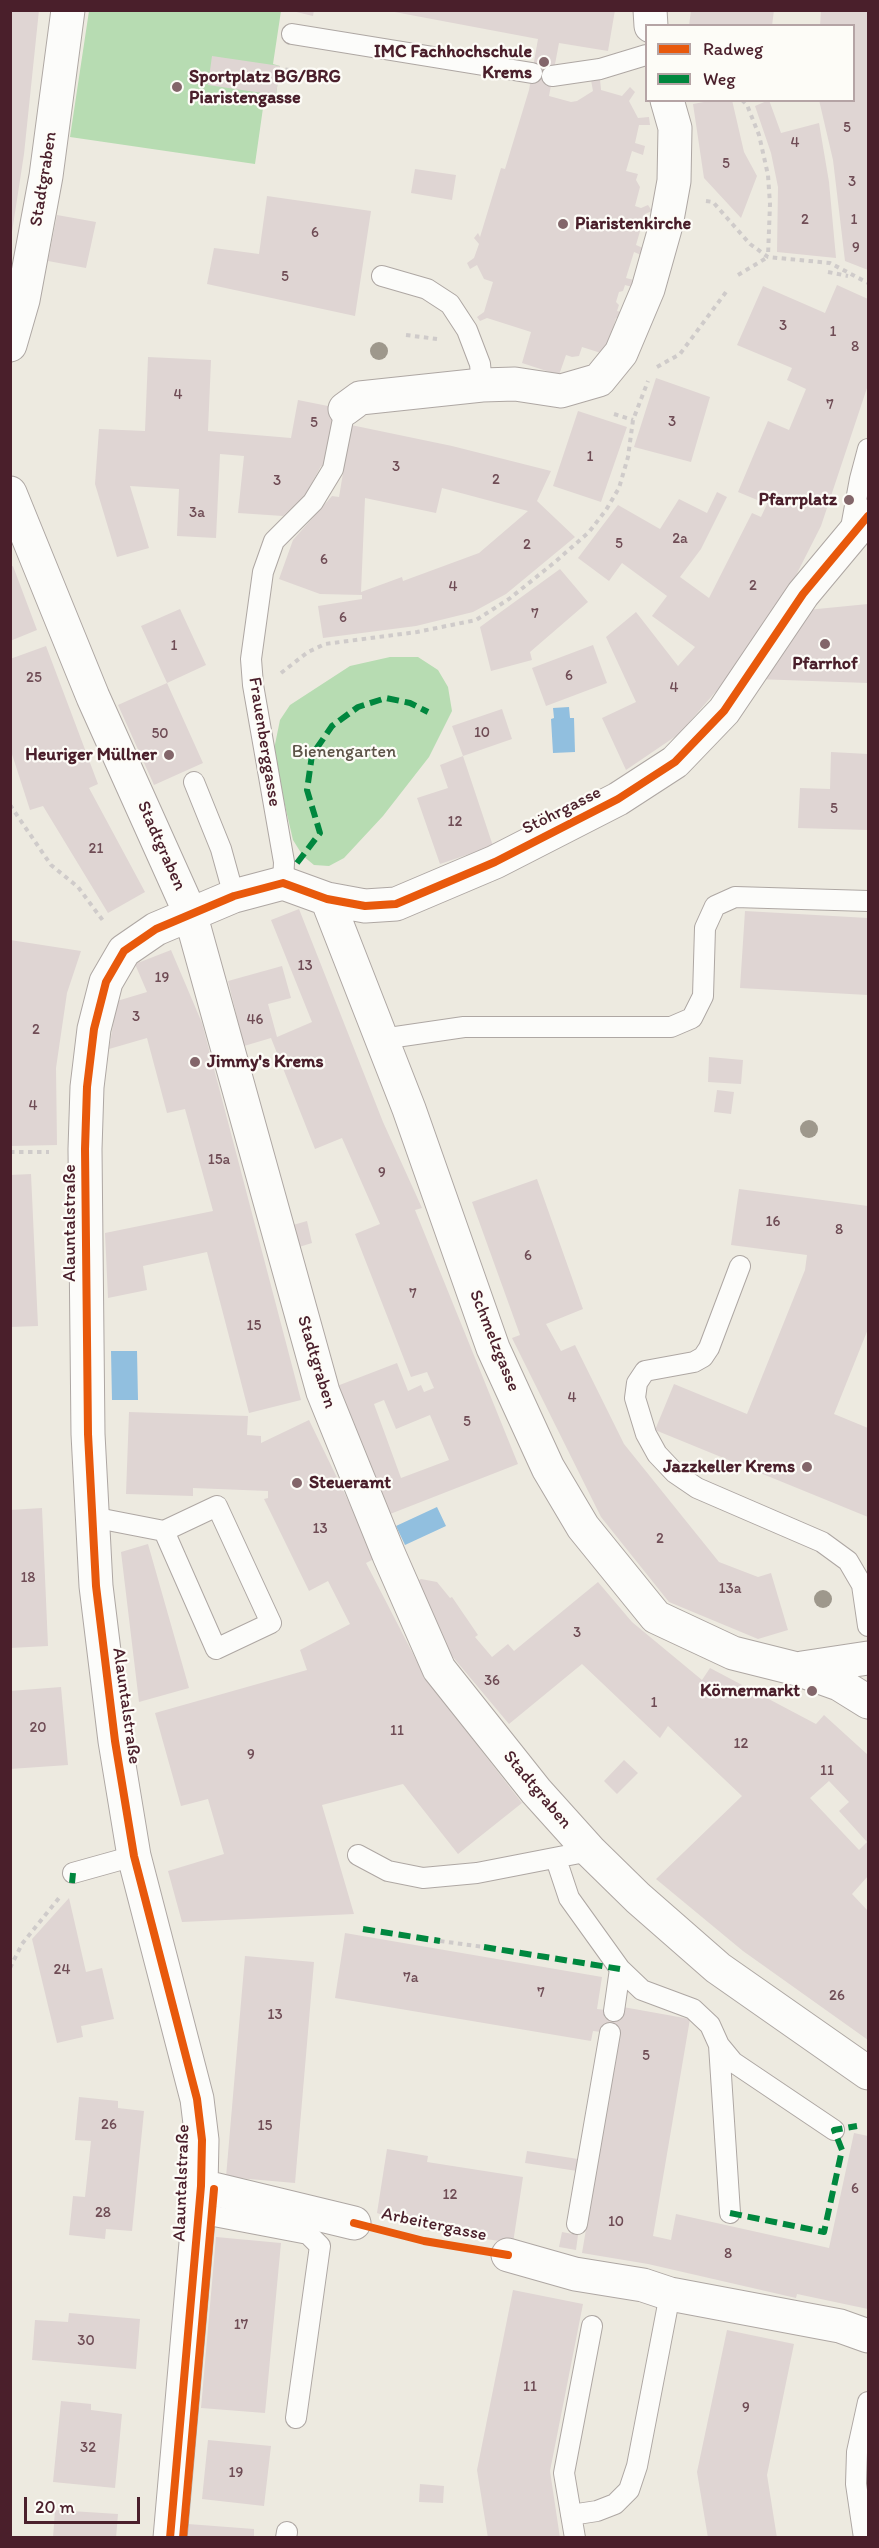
<!DOCTYPE html>
<meta charset="utf-8">
<style>
body{margin:0}
#map{position:relative;width:879px;height:2548px;overflow:hidden;background:#edeae0;font-family:Itim,sans-serif}
canvas{display:block}
.frame{position:absolute;inset:0;border:12px solid #4a1f2b;pointer-events:none}
.legend{position:absolute;left:645px;top:24px;width:210px;height:78px;box-sizing:border-box;background:#fdfcf7;border:2px solid #b5a4a5;margin:0;padding:8px 10px;list-style:none;font-size:18px;color:#4a1f2b}
.legend li{display:flex;align-items:center;gap:12px;height:30px}
.legend b{width:30px;border:2px solid #b5a4a5}
.scale{position:absolute;left:24px;top:2497px;width:116px;height:27px;box-sizing:border-box;border:3px solid #4a1f2b;border-top:0;padding-left:8px;font-size:18px;line-height:21px;white-space:nowrap;color:#4a1f2b;-webkit-text-stroke:4px #fdfcf7;paint-order:stroke}
</style>
<div id="map">
<canvas width="879" height="2548"></canvas>
<div class="frame"></div>
<ul class="legend">
<li><b style="height:8px;background:#e8590c"></b>Radweg</li>
<li><b style="height:8px;background:#00873e"></b>Weg</li>
</ul>
<div class="scale">20 m</div>
</div>
<script>
const g = document.querySelector('canvas').getContext('2d');
g.lineJoin = 'round';
function paint(path, color) {
  g.fillStyle = color;
  g.fill(path, 'evenodd');
}
function toPath(rows) {
  const path = new Path2D();
  for (const r of rows) {
    path.moveTo(r[0], r[1]);
    for (let i = 2; i < r.length; i += 2) path.lineTo(r[i], r[i + 1]);
  }
  return path;
}
function trace(path, color, width, dash) {
  g.strokeStyle = color;
  g.lineWidth = width;
  g.lineCap = dash ? 'butt' : 'round';
  g.setLineDash(dash || []);
  g.stroke(path);
}
function drawText(font, color, halo, rows, align = 'center') {
  g.font = font + ' Itim,sans-serif';
  g.lineWidth = 4.5;
  g.setLineDash([]);
  g.textBaseline = 'middle';
  g.strokeStyle = halo;
  g.fillStyle = color;
  for (const [text, x, y, turn = 0] of rows) {
    g.save();
    g.translate(x, y);
    g.rotate((+turn || 0) * Math.PI / 180);
    g.textAlign = isNaN(turn) ? turn : align;
    if (halo) g.strokeText(text, 0, 0);
    g.fillText(text, 0, 0);
    g.restore();
  }
}
const green = toPath([
 [89,11,281,11,273,64,280,66,276,95,265,94,255,164,70,137],
 [390,657,418,657,438,670,448,687,452,711,429,757,383,816,344,858,329,866,314,865,303,856,293,840,273,754,280,720,290,705,350,666]
]);
const water = toPath([
 [569,707,570,718,574,718,575,752,553,753,551,719,554,718,553,708],
 [111,1351,137,1351,138,1400,112,1400],
 [437,1507,446,1526,405,1545,396,1526]
]);
const building = toPath([
 [10,10,39,10,24,154,12,232],
 [288,10,314,10,313,16],
 [384,10,615,10,608,51,559,43,549,96,571,102,577,101,593,91,591,80,600,79,601,90,622,96,630,87,635,92,629,101,638,118,649,117,650,125,639,125,635,143,645,146,643,155,632,151,626,171,638,174,636,180,640,187,635,206,641,208,648,205,652,211,645,214,636,245,643,248,641,255,634,252,626,278,634,280,632,287,625,285,623,291,619,292,616,302,619,305,617,311,625,313,622,320,616,318,607,349,601,353,582,347,579,356,572,357,566,355,559,375,522,363,531,332,487,318,480,321,477,317,484,312,493,282,484,279,477,265,470,269,467,263,474,258,479,244,474,238,478,233,480,237,501,168,505,169,529,90,538,39],
 [691,10,774,10,772,26,689,26],
 [821,10,868,10,868,270,845,261,833,160,819,100,854,100,854,26,820,26],
 [212,56,280,66,276,95,208,85],
 [715,100,732,100,744,152,757,176,741,218,704,178,693,104],
 [769,100,781,133,819,123,829,182,836,258,777,252,778,187,771,153,755,106],
 [415,169,456,175,452,200,411,193],
 [267,196,371,211,355,316,207,284,214,248,259,254],
 [57,215,96,222,86,268,48,261],
 [837,285,868,299,868,385,821,526,786,595,731,674,679,734,626,770,602,718,636,702,606,637,636,612,678,666,695,647,652,616,667,596,622,563,609,581,578,558,618,505,660,529,679,499,707,513,717,492,727,497,701,549,680,577,709,598,752,513,761,517,767,504,738,492,768,421,789,430,806,389,787,380,792,368,737,345,763,286,825,313],
 [148,357,211,360,208,431,291,438,298,400,338,408,327,467,321,466,305,496,283,516,238,513,244,456,220,454,216,538,177,536,179,489,130,486,149,548,117,557,95,484,99,429,145,431],
 [656,378,710,397,691,462,634,447],
 [578,411,627,427,601,502,553,486],
 [351,425,452,446,551,471,537,501,575,537,506,594,473,612,416,626,323,638,318,606,362,599,362,595,320,594,279,579,293,540,332,496,339,497],
 [442,488,528,511,479,553,403,581,402,577,361,592,365,498,436,513],
 [13,566,37,630,10,641,10,567],
 [560,569,588,602,530,652,532,660,491,671,480,627],
 [868,604,868,683,756,679,807,610],
 [180,609,206,665,167,683,141,626],
 [593,645,607,683,546,706,532,668],
 [46,646,98,784,89,788,145,892,108,913,43,806,30,810,10,748,10,659],
 [167,683,203,763,154,785,118,705],
 [502,709,512,739,463,756,493,846,440,864,417,798,448,788,440,765,463,756,452,726],
 [831,752,868,754,868,830,798,828,800,788,830,789],
 [299,909,383,1122,422,1208,415,1210,518,1464,385,1516,337,1386,397,1363,408,1391,421,1385,424,1392,434,1388,427,1372,411,1377,355,1234,380,1224,342,1138,315,1149,271,1038,244,1046,228,981,282,966,291,998,268,1004,277,1037,312,1022,271,920],
 [384,1400,396,1429,430,1415,449,1460,401,1478,374,1404],
 [745,911,868,918,868,995,740,988],
 [10,940,81,951,67,993,56,1068,57,1145,10,1146],
 [171,950,202,1023,301,1400,249,1413,207,1252,143,1266,147,1290,108,1298,105,1233,213,1211,185,1109,167,1113,147,1038,109,1049,117,1001,147,992,135,964],
 [709,1057,743,1060,741,1084,708,1082],
 [717,1090,734,1092,731,1114,714,1112],
 [31,1174,38,1326,10,1327,10,1175],
 [537,1179,583,1309,546,1324,561,1351,575,1345,624,1444,719,1562,758,1577,771,1573,788,1630,758,1639,669,1602,601,1517,512,1338,520,1335,472,1202],
 [739,1189,868,1206,868,1329,834,1414,868,1428,868,1517,655,1430,674,1384,747,1414,805,1270,807,1255,731,1245],
 [307,1221,312,1243,299,1247,293,1225],
 [129,1412,248,1416,247,1435,261,1436,261,1443,309,1420,376,1558,366,1563,426,1679,522,1803,458,1854,403,1784,322,1805,354,1914,182,1922,168,1871,224,1854,208,1799,181,1806,155,1713,307,1670,300,1650,350,1624,328,1581,309,1591,264,1499,268,1498,268,1491,193,1488,193,1496,126,1494],
 [42,1508,48,1646,10,1648,10,1510],
 [148,1544,189,1688,139,1702,121,1552],
 [421,1579,437,1582,450,1598,452,1597,478,1635,475,1637,492,1657,508,1644,514,1651,598,1582,632,1622,702,1680,710,1668,816,1724,824,1715,868,1755,868,1876,852,1894,868,1911,868,2040,743,1951,656,1879,742,1796,668,1726,660,1738,582,1664,509,1724,452,1656,427,1611,414,1583],
 [829,1781,849,1802,839,1811,867,1842,859,1850,810,1798],
 [61,1687,68,1765,10,1769,10,1691],
 [624,1760,638,1773,617,1794,604,1781],
 [69,1898,86,1972,102,1968,114,2019,81,2026,83,2037,57,2043,32,1939],
 [345,1933,602,1977,597,2009,614,2011,623,2007,690,2019,653,2236,671,2240,676,2214,829,2248,854,2133,868,2136,868,2309,797,2294,796,2298,648,2264,582,2253,619,2034,593,2031,591,2041,335,1998],
 [245,1956,314,1962,295,2183,226,2177],
 [79,2097,118,2101,118,2108,144,2111,132,2231,106,2229,105,2239,69,2235,73,2196,85,2197,91,2141,75,2140],
 [387,2149,428,2156,427,2162,523,2177,513,2243,425,2230,377,2213],
 [527,2151,578,2159,577,2171,525,2163],
 [562,2232,578,2235,576,2250,559,2247],
 [216,2237,281,2243,265,2413,201,2408],
 [513,2290,583,2304,550,2471,560,2538,488,2538,477,2470],
 [69,2313,140,2319,136,2369,32,2360,35,2320,68,2322],
 [727,2330,794,2344,767,2475,777,2538,708,2538,697,2472],
 [61,2401,91,2404,91,2410,122,2414,115,2488,53,2482],
 [208,2440,271,2446,264,2506,202,2499],
 [420,2484,444,2486,443,2503,419,2502],
 [55,2510,118,2514,116,2538,53,2538],
 [188,2524,254,2529,254,2538,187,2538]
]);
const path = toPath([
 [278,80,286,82,288,64],
 [742,100,747,105,759,135,768,175,770,204,768,256],
 [706,201,713,202,750,244,768,257,830,263,868,283],
 [828,272,848,276],
 [738,275,768,257],
 [406,335,437,339],
 [657,367,680,354,726,292],
 [614,414,633,420],
 [281,673,308,652,325,644,417,632,476,620,509,599,555,562,589,532,606,510,619,488,628,457,633,420,648,381],
 [10,805,51,865,78,887,104,922],
 [10,1152,49,1152],
 [440,1941,484,1947],
 [10,1968,22,1944,59,1898]
]);
const lane = toPath([
 [292,34,532,73],
 [552,76,600,69,646,55],
 [382,276,427,289,450,304,467,330,480,364,482,385],
 [850,533,860,479,868,449],
 [194,782,221,849,234,896],
 [283,883,284,862,253,685,251,659,263,572,274,541,313,502,333,469,345,409],
 [382,1039,464,1027,671,1027,692,1018,703,996,705,928,715,906,735,897,868,901],
 [740,1266,709,1348,703,1357,694,1362,645,1371,637,1383,635,1398,646,1434,657,1454,675,1473,697,1488,822,1542,848,1561,862,1585,868,1626],
 [92,1517,164,1531,216,1649,271,1623,217,1506,164,1531],
 [358,1855,388,1871,423,1878,477,1873,590,1851],
 [556,1859,569,1898,620,1969,642,1990,693,2009,710,2025,719,2045,733,2062,834,2130],
 [73,1873,134,1856],
 [614,2011,620,1969],
 [719,2045,730,2213],
 [198,2213,308,2234,320,2246,296,2418],
 [577,2224,610,2033],
 [571,2515,597,2511,615,2504,629,2490,637,2466,670,2294],
 [286,2538,287,2532],
 [575,2538,564,2473,592,2326],
 [864,2538,856,2484,857,2452,868,2402]
]);
const street = toPath([
 [650,10,651,26],
 [10,345,23,300,46,176,68,10],
 [345,409,360,398,482,385,515,384,561,391,599,380,621,353,648,289,666,225,674,181,675,128,667,100],
 [10,493,93,697,190,913,323,1392,389,1555,439,1669,536,1791,590,1851,638,1898,718,1968,868,2073],
 [327,899,409,1109,493,1348,548,1468,583,1527,656,1617,733,1653,797,1669,839,1684,868,1702],
 [802,1668,868,1658],
 [201,2186,354,2223],
 [508,2255,575,2274,643,2285,670,2294,840,2326,868,2336],
 [170,2538,201,2186,202,2140,197,2099,134,1856,115,1741,96,1586,88,1434,85,1149,87,1087,94,1029,106,982,124,951,156,929,234,896,283,883,327,899,365,906,396,904,495,862,618,799,675,762,724,711,803,594,868,516]
]);
const quiet = toPath([
 [297,863,320,833,307,790,312,755,332,726,358,707,386,698,410,703,428,712],
 [72,1883,73,1873],
 [363,1929,440,1941],
 [484,1947,620,1969],
 [730,2213,824,2232,842,2150,834,2130,857,2126]
]);
const cycleway = toPath([
 [354,2223,424,2241,508,2255],
 [170,2538,201,2186,202,2140,197,2099,134,1856,115,1741,96,1586,88,1434,85,1149,87,1087,94,1029,106,982,124,951,156,929,234,896,283,883,327,899,365,906,396,904,495,862,618,799,675,762,724,711,803,594,868,516],
 [183,2538,214,2189]
]);
const trees = [
 [379,351],
 [809,1129],
 [823,1599]
];
const markers = [
 [544,62,6,"#83666a"],
 [177,87,6,"#83666a"],
 [563,224,6,"#83666a"],
 [849,500,6,"#83666a"],
 [825,644,6,"#83666a"],
 [169,755,6,"#83666a"],
 [195,1062,6,"#83666a"],
 [807,1467,6,"#83666a"],
 [297,1483,6,"#83666a"],
 [812,1691,6,"#83666a"]
];
const numberNames = [
 ["5",847,128],
 ["4",795,143],
 ["5",726,164],
 ["3",852,182],
 ["2",805,220],
 ["1",854,220],
 ["6",315,233],
 ["9",856,248],
 ["5",285,277],
 ["3",783,326],
 ["1",833,332],
 ["8",855,347],
 ["4",178,395],
 ["7",830,405],
 ["3",672,422],
 ["5",314,423],
 ["1",590,457],
 ["3",396,467],
 ["2",496,480],
 ["3",277,481],
 ["3a",197,513],
 ["2a",680,539],
 ["5",619,544],
 ["2",527,545],
 ["6",324,560],
 ["2",753,586],
 ["4",453,587],
 ["7",535,614],
 ["6",343,618],
 ["1",174,646],
 ["6",569,676],
 ["25",34,678],
 ["4",674,688],
 ["10",482,733],
 ["50",160,734],
 ["5",834,809],
 ["12",455,822],
 ["21",96,849],
 ["13",305,966],
 ["19",162,978],
 ["3",136,1017],
 ["46",255,1020],
 ["2",36,1030],
 ["4",33,1106],
 ["15a",219,1160],
 ["9",382,1173],
 ["16",773,1222],
 ["8",839,1230],
 ["6",528,1256],
 ["7",413,1294],
 ["15",254,1326],
 ["4",572,1398],
 ["5",467,1422],
 ["13",320,1529],
 ["2",660,1539],
 ["18",28,1578],
 ["13a",730,1589],
 ["3",577,1633],
 ["36",492,1681],
 ["1",654,1703],
 ["20",38,1728],
 ["11",397,1731],
 ["12",741,1744],
 ["9",251,1755],
 ["11",827,1771],
 ["24",62,1970],
 ["7a",411,1978],
 ["7",541,1993],
 ["26",837,1996],
 ["13",275,2015],
 ["5",646,2056],
 ["26",109,2125],
 ["15",265,2126],
 ["6",855,2189],
 ["12",450,2195],
 ["28",103,2213],
 ["10",616,2222],
 ["8",728,2254],
 ["17",241,2325],
 ["30",86,2341],
 ["11",530,2387],
 ["9",746,2408],
 ["32",88,2448],
 ["19",236,2473]
];
const poiNames = [
 ["IMC Fachhochschule",532,52],
 ["Krems",532,73],
 ["Sportplatz BG/BRG",189,77,"left"],
 ["Piaristengasse",189,98,"left"],
 ["Piaristenkirche",575,224,"left"],
 ["Pfarrplatz",837,500],
 ["Pfarrhof",825,664,"center"],
 ["Heuriger Müllner",157,755],
 ["Jimmy's Krems",207,1062,"left"],
 ["Jazzkeller Krems",795,1467],
 ["Steueramt",309,1483,"left"],
 ["Körnermarkt",800,1691]
];
const streetNames = [
 ["Stadtgraben",44,179,-81],
 ["Frauenberggasse",264,742,81],
 ["Stöhrgasse",562,811,-27],
 ["Stadtgraben",161,846,66],
 ["Alauntalstraße",70,1223,-90],
 ["Schmelzgasse",494,1341,68],
 ["Stadtgraben",316,1362,73],
 ["Alauntalstraße",126,1706,82],
 ["Stadtgraben",537,1790,50],
 ["Alauntalstraße",182,2183,-88],
 ["Arbeitergasse",434,2225,12]
];
const parkNames = [
 ["Bienengarten",344,752]
];
paint(green, '#b7dcb2');
paint(water, '#91bfdf');
paint(building, '#dfd5d3');
trace(lane, '#aea7a3', 22);
trace(street, '#aea7a3', 35);
trace(path, '#cfcbca', 4, [4.5, 4.5]);
trace(lane, '#fcfcfa', 20);
trace(street, '#fcfcfa', 33);
trace(quiet, '#00873e', 6, [12, 6]);
trace(cycleway, '#e8590c', 8);
g.fillStyle = '#9e988c';
for (const [x, y] of trees) {
  g.beginPath();
  g.arc(x, y, 9, 0, 2 * Math.PI);
  g.fill();
}
for (const [x, y, r, color] of markers) {
  const dot = new Path2D();
  dot.arc(x, y, r, 0, 2 * Math.PI);
  g.fillStyle = color;
  g.fill(dot);
  trace(dot, '#fdfcf7', 2);
}
drawText('15px', '#6f4c55', null, numberNames);
drawText('bold 18px', '#4a1f2b', '#fdfcf7', poiNames, 'right');
drawText('18px', '#4a1f2b', '#fdfcf7', streetNames);
drawText('18px', '#5d5448', '#fdfcf7', parkNames);
</script>
